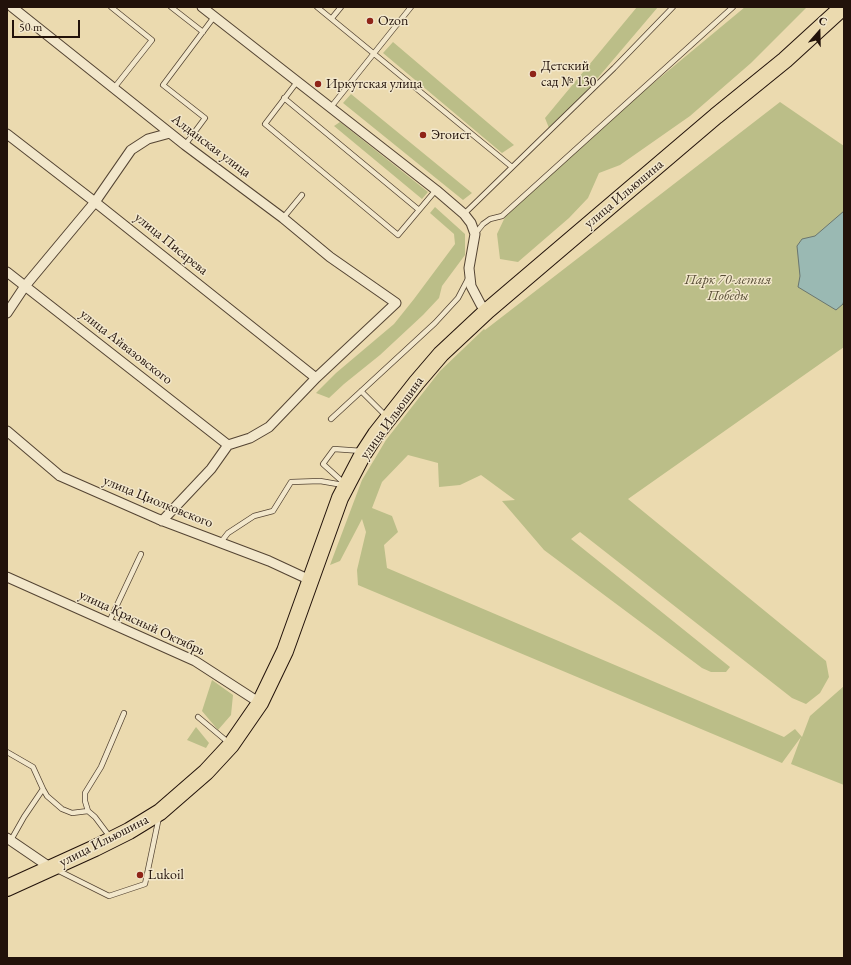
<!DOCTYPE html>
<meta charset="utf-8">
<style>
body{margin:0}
#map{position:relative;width:851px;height:965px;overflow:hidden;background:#ebdaaf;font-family:"EB Garamond",serif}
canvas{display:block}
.frame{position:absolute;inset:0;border:8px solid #22120a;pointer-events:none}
.north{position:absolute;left:799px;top:12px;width:40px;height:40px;-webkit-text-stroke:3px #f2e7cb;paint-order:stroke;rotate:20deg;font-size:11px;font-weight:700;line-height:16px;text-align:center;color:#22120a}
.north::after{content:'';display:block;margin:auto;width:14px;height:18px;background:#22120a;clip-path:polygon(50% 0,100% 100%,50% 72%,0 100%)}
.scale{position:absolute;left:12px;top:20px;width:68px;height:18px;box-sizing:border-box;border:2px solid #22120a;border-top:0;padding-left:5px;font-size:12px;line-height:14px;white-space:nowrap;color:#22120a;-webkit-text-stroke:3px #f2e7cb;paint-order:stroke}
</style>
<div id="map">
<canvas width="851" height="965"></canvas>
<div class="frame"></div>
<div class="north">С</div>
<div class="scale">50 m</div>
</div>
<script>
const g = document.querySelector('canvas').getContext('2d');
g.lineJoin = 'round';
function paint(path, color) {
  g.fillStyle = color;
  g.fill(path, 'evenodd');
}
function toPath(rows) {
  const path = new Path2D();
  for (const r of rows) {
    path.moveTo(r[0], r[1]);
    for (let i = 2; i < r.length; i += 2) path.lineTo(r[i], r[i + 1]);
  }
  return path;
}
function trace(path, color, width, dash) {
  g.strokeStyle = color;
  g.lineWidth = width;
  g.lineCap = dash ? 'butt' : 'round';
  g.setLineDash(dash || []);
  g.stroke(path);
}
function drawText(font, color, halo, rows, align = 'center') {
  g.font = font + ' "EB Garamond",serif';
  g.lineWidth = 3;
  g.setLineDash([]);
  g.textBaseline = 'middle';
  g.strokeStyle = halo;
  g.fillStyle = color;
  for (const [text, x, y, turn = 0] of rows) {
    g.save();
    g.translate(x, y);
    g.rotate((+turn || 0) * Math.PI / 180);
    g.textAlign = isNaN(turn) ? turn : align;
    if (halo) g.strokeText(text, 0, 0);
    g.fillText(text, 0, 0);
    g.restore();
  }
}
const green = toPath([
 [637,7,658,7,551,133,545,118],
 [745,7,807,7,751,63,690,116,620,165,599,173,588,198,569,218,518,262,500,259,497,234,506,215,615,115],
 [393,42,514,145,502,153,383,53],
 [351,94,472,193,463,200,343,103],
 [780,102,844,146,844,347,628,499,826,661,829,677,820,693,806,704,792,698,580,532,571,539,730,667,726,672,711,672,702,668,544,550,502,501,515,500,481,475,460,485,439,487,438,463,408,455,382,482,372,508,392,516,398,532,384,545,387,568,784,737,795,729,802,737,810,716,844,686,844,785,791,764,801,737,782,763,358,585,357,570,366,532,362,519,340,561,330,565,362,480,386,440,440,371,484,329,485,330],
 [340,122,428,192,422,199,334,126],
 [435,207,465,234,465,255,442,286,439,298,423,315,380,355,344,384,329,398,316,393,336,373,394,324,414,299,455,244,454,234,430,213],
 [212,680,233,695,231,715,218,730,202,711],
 [196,727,209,743,206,748,187,740]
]);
const water = toPath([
 [844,211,844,300,843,304,836,310,798,287,800,276,797,246,802,239,815,236,844,211]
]);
const lane = toPath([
 [111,7,152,40,114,88],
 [171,7,203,32],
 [317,7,512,167],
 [332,18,341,7],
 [297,82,265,124,398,235,436,190],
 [284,98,419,210],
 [331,107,411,7],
 [185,145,205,118,163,85,214,17],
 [464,214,614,68,673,7],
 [283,218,302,195],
 [475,234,483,224,490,219,502,216,733,7],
 [361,391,387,417],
 [331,419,435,323,458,298,469,277],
 [344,483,323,464,334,449,362,451],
 [221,542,228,533,254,516,273,511,291,482,320,481,343,485],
 [109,622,141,554],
 [198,717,229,743],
 [7,752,33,767,43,789,24,817,11,840],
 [43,789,47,796,62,809,72,813,88,811,95,817,110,837],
 [88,811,85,801,85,793,101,767,124,713],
 [57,870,109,896,145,884,159,817]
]);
const street = toPath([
 [12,7,185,145,283,218,330,257,396,303,316,378,269,427,250,438,228,445,211,469,162,521],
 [202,7,436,190,464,214,471,223,475,234,469,268,471,286,481,305,487,311],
 [7,134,95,202,316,378],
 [7,272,228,445],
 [7,313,25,286,95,202,131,150,148,139,170,133],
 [7,431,60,476,158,519,269,561,310,580],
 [7,577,195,661,260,703],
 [7,838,51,868]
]);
const highway = toPath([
 [7,888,95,848,129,831,160,812,206,772,231,745,260,703,285,651,340,498,363,454,376,434,417,382,441,354,487,311,716,116,785,60,843,7]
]);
const markers = [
 [370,21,4,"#8f2418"],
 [533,74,4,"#8f2418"],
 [318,84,4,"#8f2418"],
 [423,135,4,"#8f2418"],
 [140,875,4,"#8f2418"]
];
const poiNames = [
 ["Ozon",378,21],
 ["Детский",541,66],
 ["сад № 130",541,82],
 ["Иркутская улица",326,84],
 ["Эгоист",431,135],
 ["Lukoil",148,875]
];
const streetNames = [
 ["Алданская улица",211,146,37],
 ["улица Ильюшина",624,194,-40],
 ["улица Писарева",171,244,39],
 ["улица Айвазовского",126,347,38],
 ["улица Ильюшина",392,418,-54],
 ["улица Циолковского",158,502,22],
 ["улица Красный Октябрь",142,623,25],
 ["улица Ильюшина",104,841,-27]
];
const parkNames = [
 ["Парк 70-летия",728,280],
 ["Победы",728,296]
];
paint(green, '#bbbe88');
paint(water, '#9ab9b3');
trace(water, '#6a766f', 1);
trace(lane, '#544433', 6);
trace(street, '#544433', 11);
trace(highway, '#22120a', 18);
trace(lane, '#f2e7cb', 4.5);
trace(street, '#f2e7cb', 9);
trace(highway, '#ebdaaf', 16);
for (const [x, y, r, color] of markers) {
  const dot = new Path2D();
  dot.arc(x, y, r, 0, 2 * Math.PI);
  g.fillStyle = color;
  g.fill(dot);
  trace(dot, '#f2e7cb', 1.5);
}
drawText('14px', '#22120a', '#f2e7cb', poiNames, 'left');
drawText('14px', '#22120a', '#f2e7cb', streetNames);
drawText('italic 14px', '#584e36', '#f2e7cb', parkNames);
</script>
